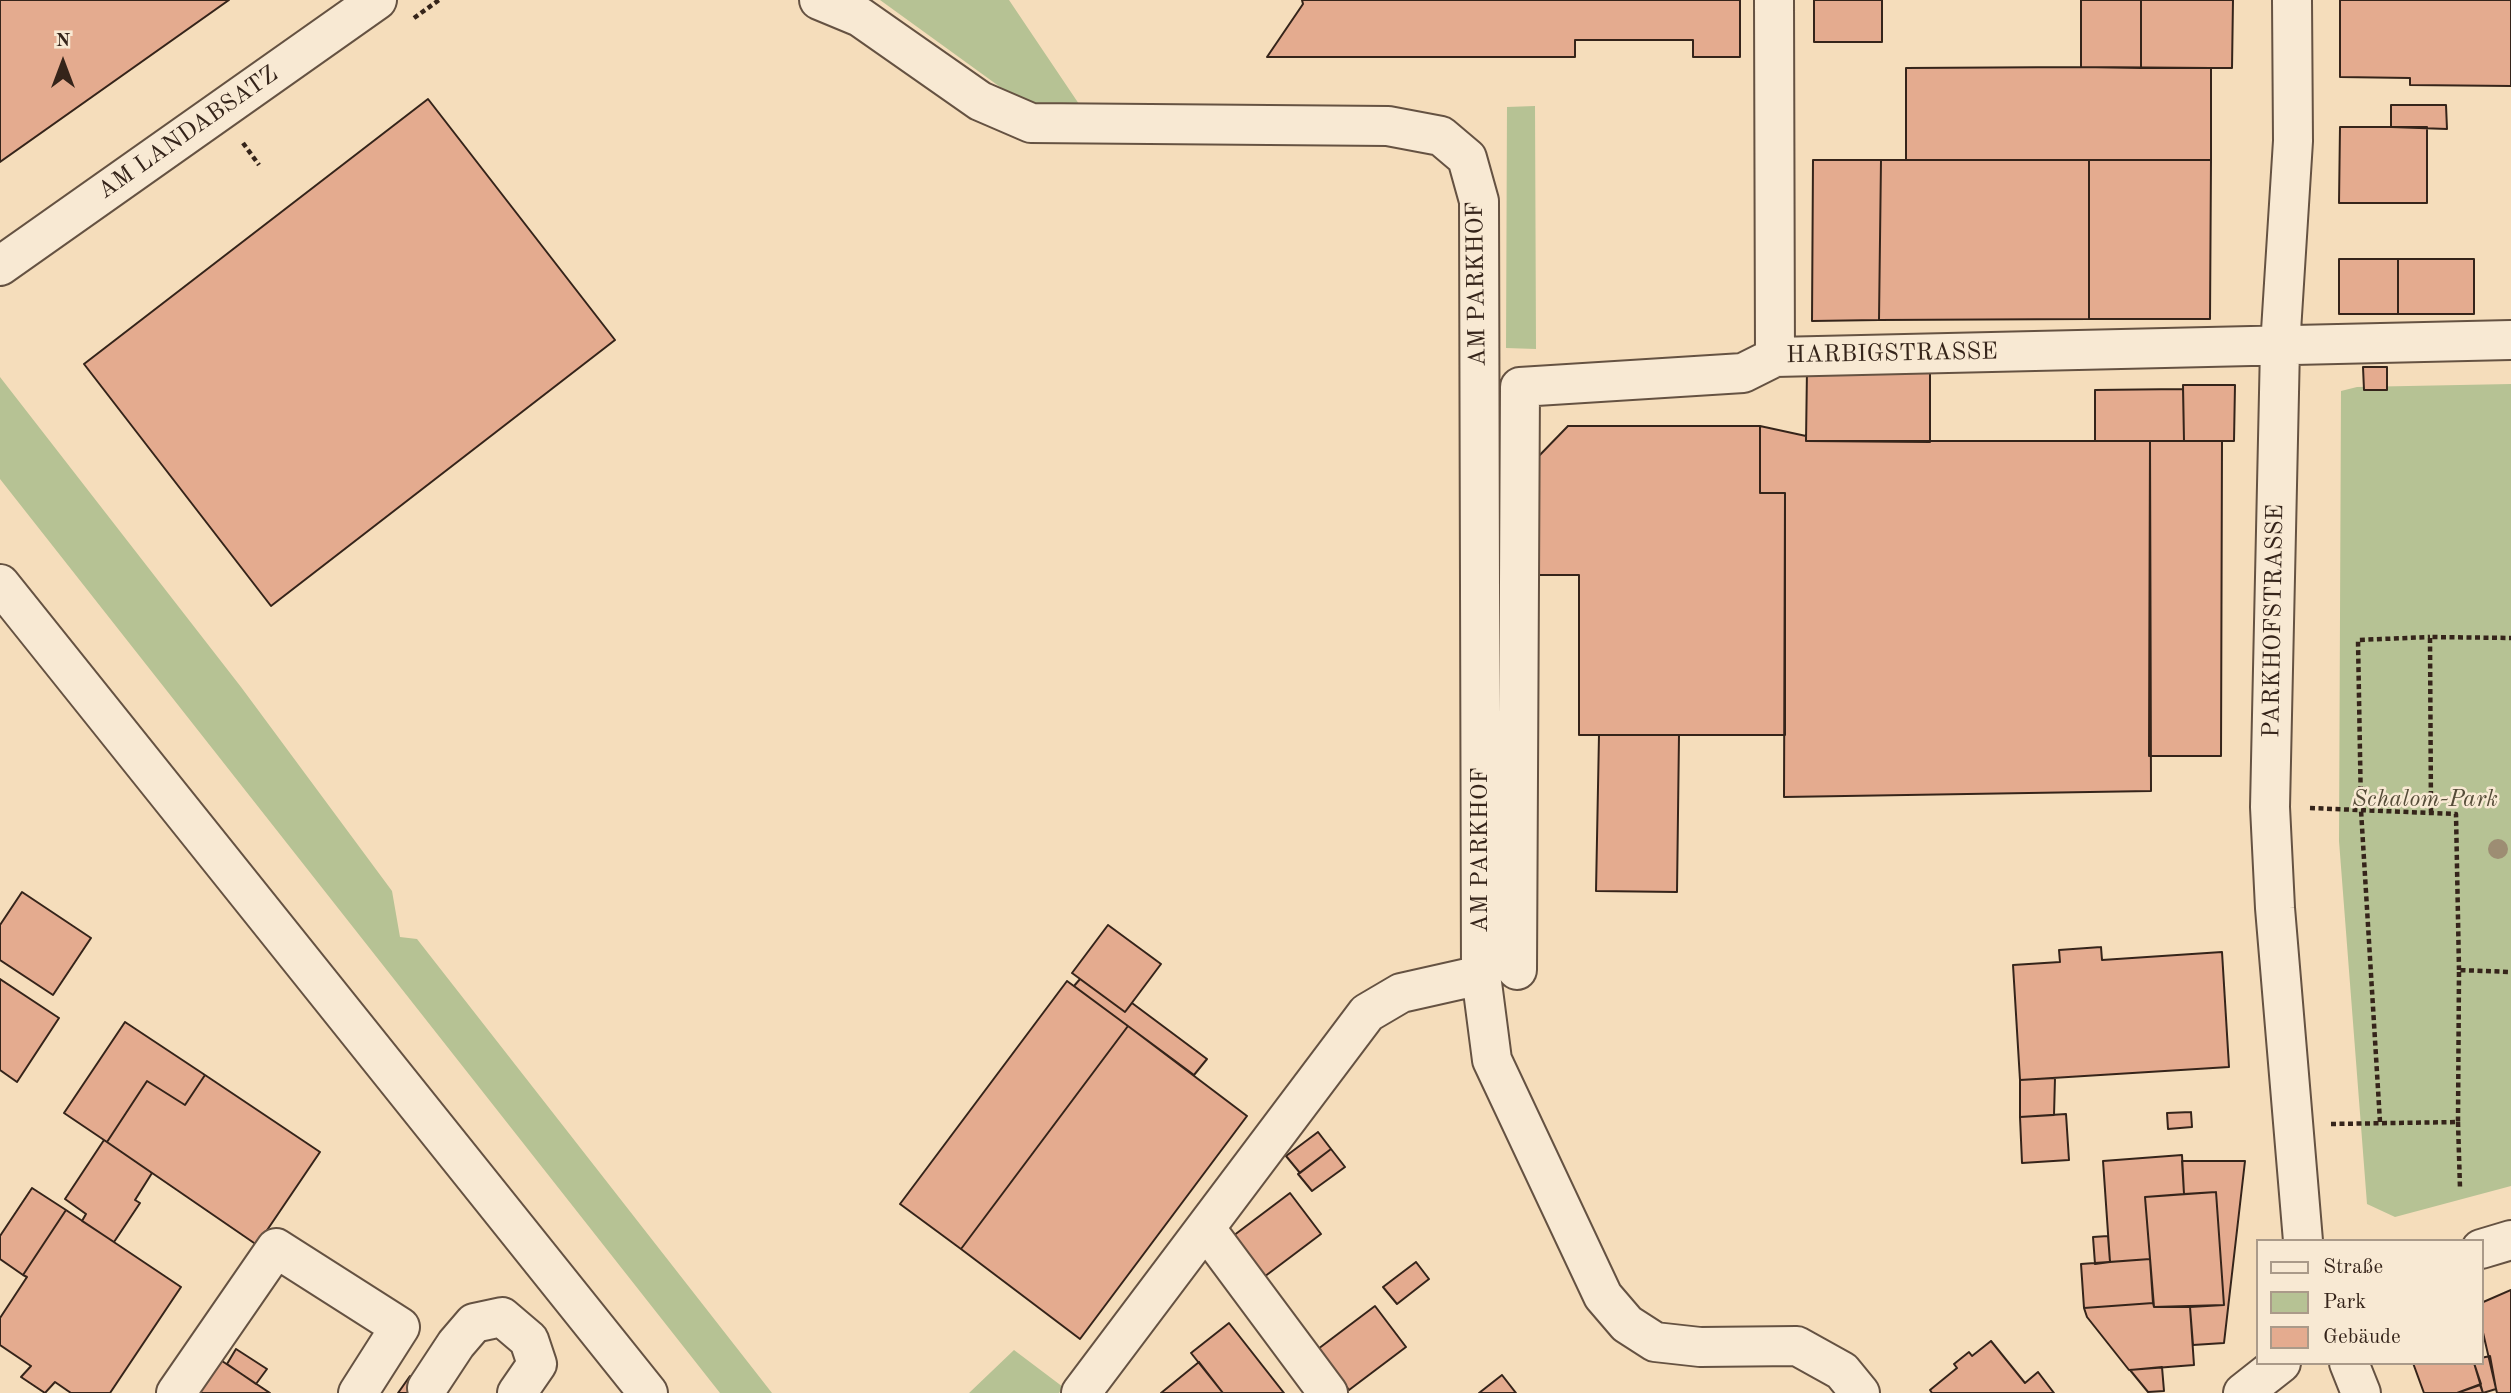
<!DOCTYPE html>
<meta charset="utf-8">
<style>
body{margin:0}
#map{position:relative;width:2511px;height:1393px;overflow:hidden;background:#f5ddbb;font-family:"Old Standard TT",serif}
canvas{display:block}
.legend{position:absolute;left:2256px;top:1239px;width:228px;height:126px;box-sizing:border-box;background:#f8e9d3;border:2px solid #aa9a89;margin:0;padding:9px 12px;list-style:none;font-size:21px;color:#35241a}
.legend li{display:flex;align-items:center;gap:14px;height:35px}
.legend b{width:35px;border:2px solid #aa9a89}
.north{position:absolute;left:28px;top:28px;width:70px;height:70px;-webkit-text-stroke:5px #f8e9d3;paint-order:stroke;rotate:0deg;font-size:19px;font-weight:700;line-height:28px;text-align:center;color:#35241a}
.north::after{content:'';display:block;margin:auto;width:24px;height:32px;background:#35241a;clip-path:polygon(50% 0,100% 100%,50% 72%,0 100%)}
</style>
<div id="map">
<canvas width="2511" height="1393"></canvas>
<ul class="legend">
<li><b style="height:9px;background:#f8e9d3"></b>Straße</li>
<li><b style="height:19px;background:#b6c294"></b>Park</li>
<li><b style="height:19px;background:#e4ab8f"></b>Gebäude</li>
</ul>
<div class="north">N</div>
</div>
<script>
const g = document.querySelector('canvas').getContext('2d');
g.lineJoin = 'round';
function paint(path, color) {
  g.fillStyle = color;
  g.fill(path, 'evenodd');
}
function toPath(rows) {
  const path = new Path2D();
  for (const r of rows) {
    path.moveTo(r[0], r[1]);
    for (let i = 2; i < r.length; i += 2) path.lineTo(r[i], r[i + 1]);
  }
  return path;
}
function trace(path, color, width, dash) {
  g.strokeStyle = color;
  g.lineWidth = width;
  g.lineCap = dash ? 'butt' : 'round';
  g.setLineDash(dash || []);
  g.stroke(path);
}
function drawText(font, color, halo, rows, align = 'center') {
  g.font = font + ' "Old Standard TT",serif';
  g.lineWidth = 5;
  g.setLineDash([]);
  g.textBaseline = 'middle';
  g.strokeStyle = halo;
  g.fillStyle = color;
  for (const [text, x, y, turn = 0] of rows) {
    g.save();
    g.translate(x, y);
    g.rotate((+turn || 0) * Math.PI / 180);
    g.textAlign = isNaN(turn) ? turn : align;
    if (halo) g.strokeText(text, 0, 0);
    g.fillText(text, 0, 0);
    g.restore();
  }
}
const green = toPath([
 [880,0,1009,0,1081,107,1025,105],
 [1535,106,1536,349,1506,348,1507,107],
 [0,377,241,687,392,891,400,937,417,939,772,1393,720,1393,0,479],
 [2511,384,2511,1186,2395,1217,2367,1204,2339,841,2341,391,2357,387],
 [1014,1350,1063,1387,1059,1393,969,1393]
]);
const building = toPath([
 [0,0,229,0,0,162,0,0],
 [1302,0,1740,0,1740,57,1693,57,1693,40,1575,40,1575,57,1267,57,1303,4,1302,0],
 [1814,0,1882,0,1882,42,1814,42,1814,0],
 [2081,0,2141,0,2141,68,2081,67,2081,0],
 [2141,0,2233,0,2232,68,2141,68,2141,0],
 [2340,0,2511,0,2511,86,2410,85,2410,78,2340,77,2340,0],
 [2081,67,2211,68,2211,160,1906,160,1906,68,2081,67],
 [428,99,615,340,271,606,84,364,428,99],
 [2391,105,2446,105,2447,129,2391,127,2391,105],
 [2340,127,2427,127,2427,203,2339,203,2340,127],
 [1813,160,1881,160,1879,320,1812,321,1813,160],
 [1881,160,2089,160,2089,319,1879,320,1881,160],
 [2089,160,2211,160,2210,319,2089,319,2089,160],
 [2339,259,2398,259,2398,314,2339,314,2339,259],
 [2398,259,2474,259,2474,314,2398,314,2398,259],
 [2363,367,2387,367,2387,390,2364,390,2363,367],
 [1807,369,1930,370,1930,442,1806,441,1807,369],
 [2183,385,2235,385,2234,441,2184,441,2183,385],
 [2183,389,2184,441,2095,441,2095,390,2183,389],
 [1568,426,1760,426,1760,493,1785,493,1785,735,1579,735,1579,575,1533,575,1533,462,1568,426],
 [1760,426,1806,436,1806,441,2150,441,2151,791,1784,797,1785,493,1760,493,1760,426],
 [2150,441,2222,441,2221,756,2149,756,2150,441],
 [1599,735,1679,735,1677,892,1596,891,1599,735],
 [22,892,91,938,53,995,0,960,0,925,22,892],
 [1108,925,1161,964,1125,1012,1072,973,1108,925],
 [2101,947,2102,960,2222,952,2229,1067,2020,1080,2013,965,2060,962,2059,950,2101,947],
 [0,979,59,1018,17,1082,0,1070,0,979],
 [1080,979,1125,1012,1132,1003,1207,1059,1194,1075,1074,986,1080,979],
 [1067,981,1128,1026,961,1249,900,1204,1067,981],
 [125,1022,205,1075,185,1105,147,1081,107,1142,64,1113,125,1022],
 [1128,1026,1247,1116,1080,1339,961,1249,1128,1026],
 [205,1075,320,1152,257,1245,107,1142,147,1081,185,1105,205,1075],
 [2055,1078,2054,1115,2020,1117,2020,1080,2055,1078],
 [2191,1112,2192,1127,2168,1129,2167,1113,2191,1112],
 [2066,1114,2069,1160,2022,1163,2020,1117,2066,1114],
 [1318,1132,1331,1149,1300,1173,1286,1156,1318,1132],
 [104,1140,152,1173,135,1200,140,1203,114,1242,82,1221,86,1214,65,1199,104,1140],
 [1331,1149,1345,1167,1312,1191,1298,1174,1331,1149],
 [2182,1155,2184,1194,2145,1197,2150,1259,2110,1262,2103,1161,2182,1155],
 [2182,1161,2245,1161,2224,1343,2193,1345,2190,1307,2224,1305,2216,1192,2184,1194,2182,1161],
 [32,1188,66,1210,23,1275,0,1259,0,1236,32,1188],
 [2216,1192,2224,1305,2154,1307,2145,1197,2216,1192],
 [1290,1193,1321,1234,1264,1277,1233,1236,1290,1193],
 [66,1210,181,1287,110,1393,71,1393,55,1382,45,1393,21,1377,31,1366,0,1345,0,1318,27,1277,23,1275,66,1210],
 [2108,1236,2110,1262,2095,1264,2093,1237,2108,1236],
 [2150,1259,2153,1303,2084,1308,2081,1264,2150,1259],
 [1416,1262,1429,1279,1397,1304,1383,1287,1416,1262],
 [2511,1290,2511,1393,2497,1393,2481,1324,2481,1303,2511,1290],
 [2153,1303,2154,1307,2190,1307,2194,1365,2129,1370,2087,1317,2084,1308,2153,1303],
 [1375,1306,1406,1347,1349,1390,1318,1349,1375,1306],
 [1229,1323,1284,1393,1223,1393,1191,1353,1229,1323],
 [1991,1341,2025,1383,2038,1372,2054,1393,1932,1393,1930,1390,1957,1368,1954,1364,1969,1352,1972,1356,1991,1341],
 [236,1349,267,1369,256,1384,227,1364,236,1349],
 [2490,1356,2496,1389,2483,1393,2474,1363,2481,1363,2481,1358,2490,1356],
 [216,1357,270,1393,192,1393,216,1357],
 [1199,1362,1223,1393,1161,1393,1199,1362],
 [2413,1363,2474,1363,2481,1384,2457,1393,2424,1393,2413,1363],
 [2162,1367,2164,1391,2148,1392,2130,1370,2162,1367],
 [1502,1375,1516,1393,1479,1393,1502,1375],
 [410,1376,434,1393,398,1393,410,1376],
 [2480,1385,2483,1393,2457,1393,2480,1385]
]);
const path = toPath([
 [414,18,439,0],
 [243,143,259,165],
 [2310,808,2456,814,2459,970],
 [2431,813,2430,637,2511,638],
 [2380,1122,2361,810,2358,640,2430,637],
 [2458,1122,2460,1188],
 [2331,1124,2458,1122,2459,970,2511,972]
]);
const minor = toPath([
 [819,0,860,17,980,101,1031,123,1388,126,1441,136,1467,158,1479,201,1481,975,1492,1060,1603,1296,1627,1324,1655,1342,1700,1347,1797,1346,1842,1371,1860,1393],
 [1774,0,1775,357,2511,340],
 [2292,0,2293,141,2280,347,2270,807,2275,908,2303,1241],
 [0,266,377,0],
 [0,584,648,1393],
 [1517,970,1520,387,1743,373,1775,357],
 [1206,1229,1328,1393],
 [2481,1249,2511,1240],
 [2349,1363,2361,1393],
 [427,1388,456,1344,474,1323,502,1317,529,1340,537,1364,517,1393],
 [176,1393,276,1248,400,1327,358,1393],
 [1081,1393,1367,1013,1401,993,1481,975],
 [2243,1393,2281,1363]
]);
const trees = [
 [2498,849]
];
const streetNames = [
 ["AM LANDABSATZ",188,133,-35],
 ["AM PARKHOF",1477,284,-91],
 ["HARBIGSTRASSE",1892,354,-1],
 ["PARKHOFSTRASSE",2274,621,-89],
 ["AM PARKHOF",1481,850,-90]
];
const parkNames = [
 ["Schalom-Park",2425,800]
];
paint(green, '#b6c294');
paint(building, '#e4ab8f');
trace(building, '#35241a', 2);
trace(minor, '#655242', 42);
trace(path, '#35241a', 4.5, [5, 3.5]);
trace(minor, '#f8e9d3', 38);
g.fillStyle = '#9d8d73';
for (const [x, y] of trees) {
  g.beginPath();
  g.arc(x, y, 10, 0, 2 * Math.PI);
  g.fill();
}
drawText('24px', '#35241a', '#f8e9d3', streetNames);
drawText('italic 24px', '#554c38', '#f8e9d3', parkNames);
</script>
